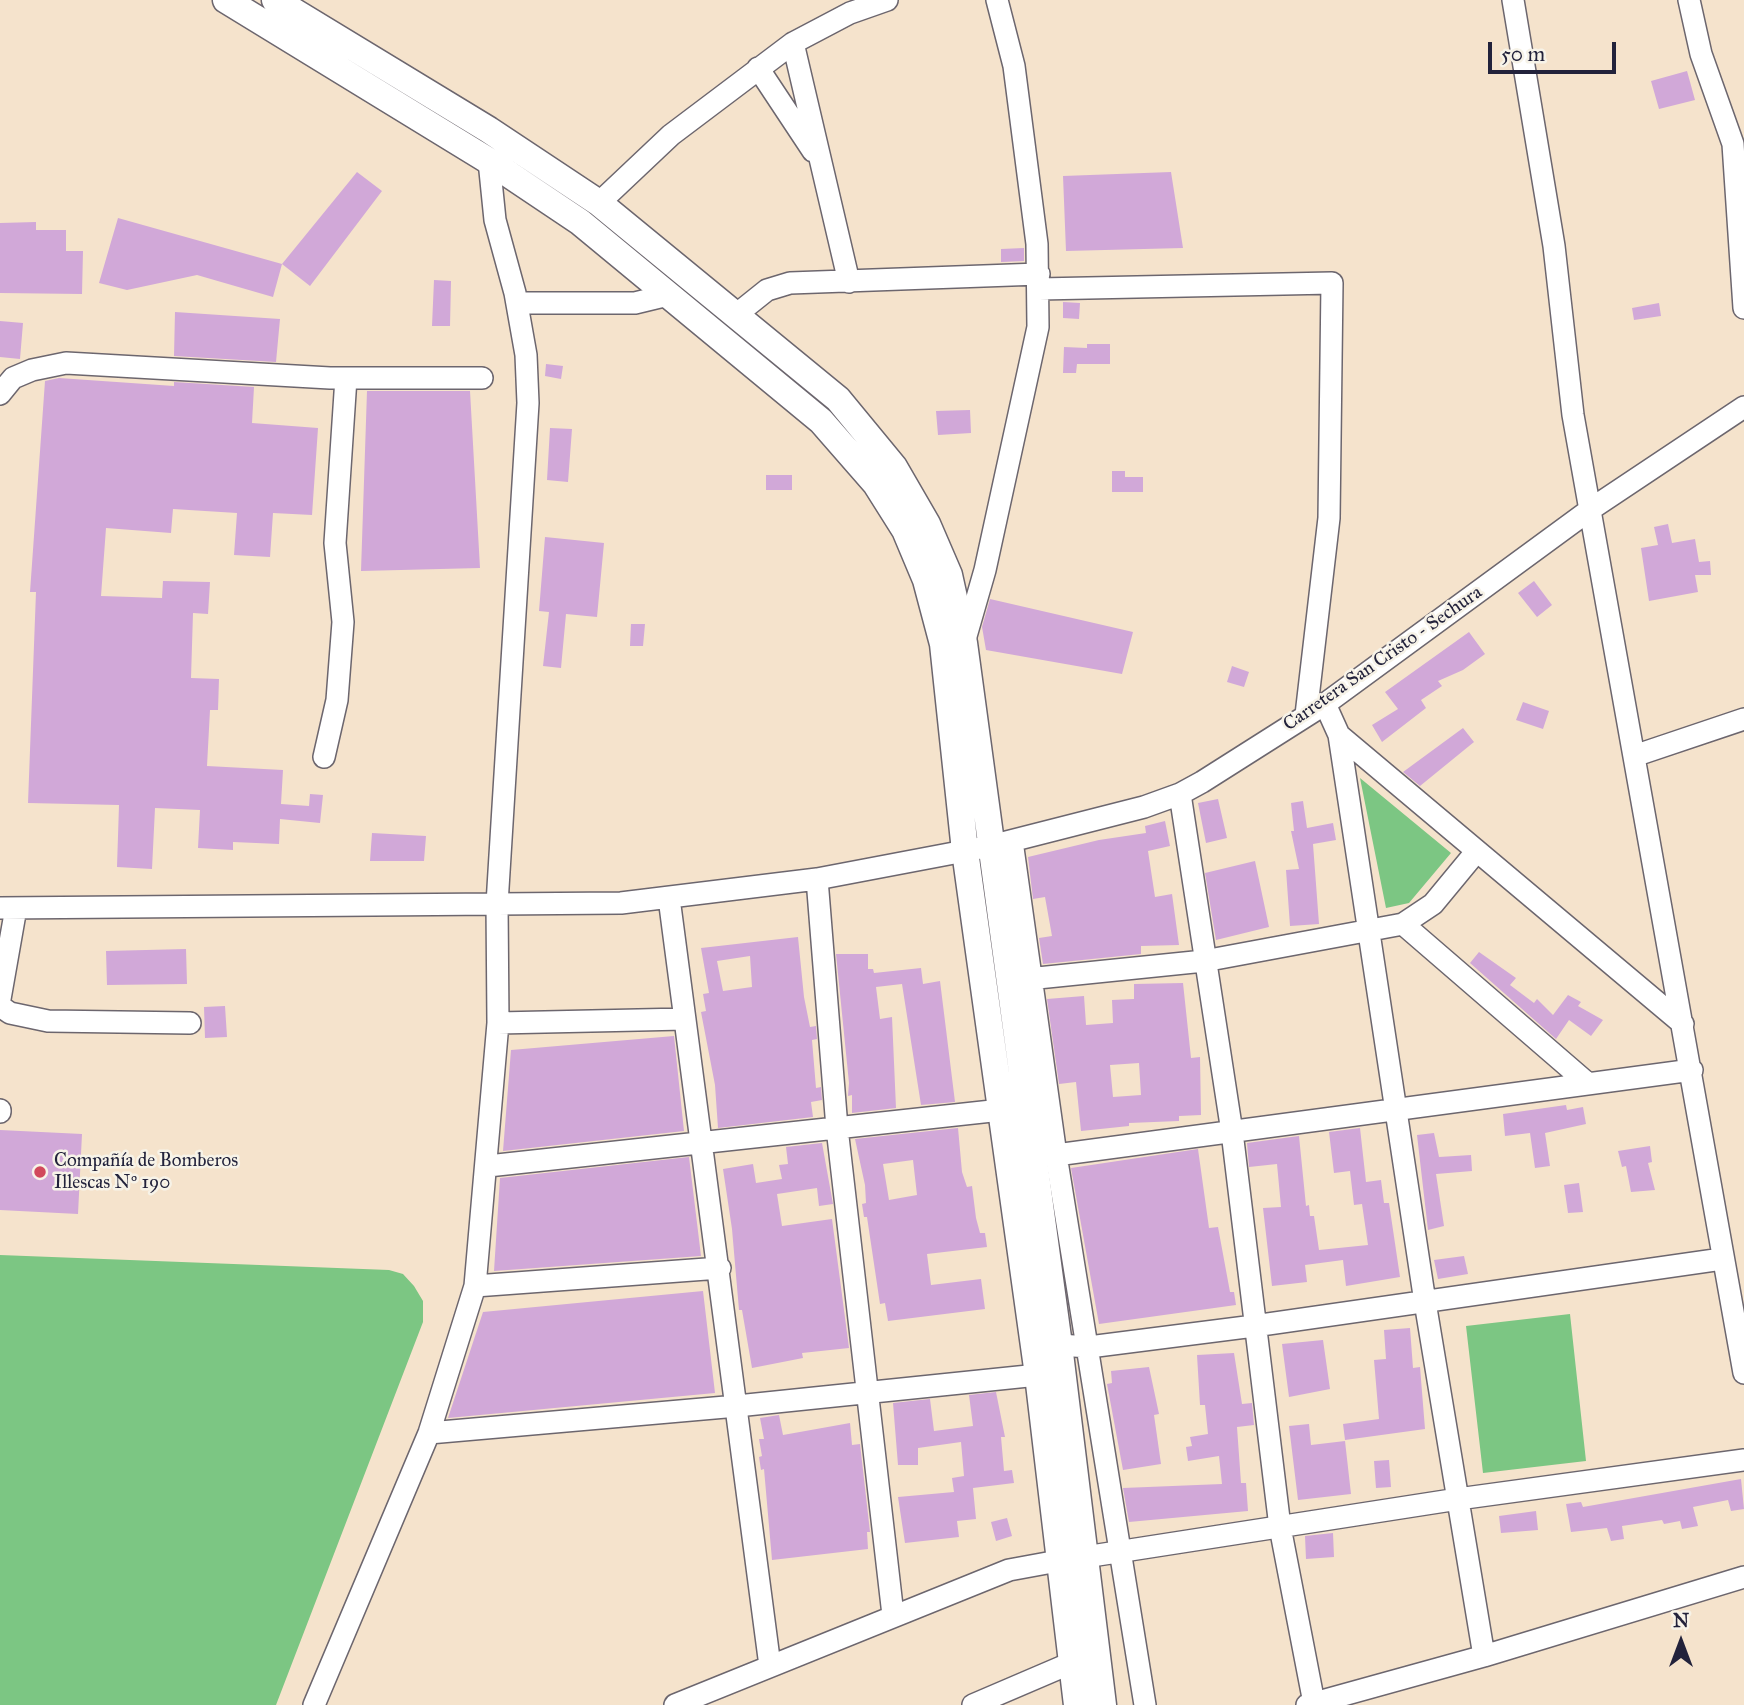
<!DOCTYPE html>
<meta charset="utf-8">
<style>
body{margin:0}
#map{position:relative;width:1744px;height:1705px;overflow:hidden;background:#f5e3cc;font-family:"IM FELL Great Primer",serif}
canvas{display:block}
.north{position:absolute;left:1646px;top:1607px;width:70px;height:70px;-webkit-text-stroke:5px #f7f3e8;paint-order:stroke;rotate:0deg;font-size:19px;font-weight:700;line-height:28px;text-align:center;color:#22223b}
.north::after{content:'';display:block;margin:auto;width:24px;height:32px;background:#22223b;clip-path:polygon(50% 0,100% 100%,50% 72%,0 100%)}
.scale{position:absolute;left:1488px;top:42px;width:128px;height:32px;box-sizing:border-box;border:4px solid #22223b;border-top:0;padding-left:9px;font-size:21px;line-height:24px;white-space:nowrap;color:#22223b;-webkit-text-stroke:5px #f7f3e8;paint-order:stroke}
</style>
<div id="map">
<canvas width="1744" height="1705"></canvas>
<div class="north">N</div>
<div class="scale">50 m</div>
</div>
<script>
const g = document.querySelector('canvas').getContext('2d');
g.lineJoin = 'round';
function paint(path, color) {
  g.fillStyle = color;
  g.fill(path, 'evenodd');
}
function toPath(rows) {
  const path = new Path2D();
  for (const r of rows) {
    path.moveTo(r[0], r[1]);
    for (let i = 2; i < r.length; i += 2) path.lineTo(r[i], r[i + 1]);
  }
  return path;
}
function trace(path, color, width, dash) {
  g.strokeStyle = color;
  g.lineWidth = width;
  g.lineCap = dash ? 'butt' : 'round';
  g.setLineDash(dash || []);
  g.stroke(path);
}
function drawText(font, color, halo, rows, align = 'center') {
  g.font = font + ' "IM FELL Great Primer",serif';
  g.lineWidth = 5;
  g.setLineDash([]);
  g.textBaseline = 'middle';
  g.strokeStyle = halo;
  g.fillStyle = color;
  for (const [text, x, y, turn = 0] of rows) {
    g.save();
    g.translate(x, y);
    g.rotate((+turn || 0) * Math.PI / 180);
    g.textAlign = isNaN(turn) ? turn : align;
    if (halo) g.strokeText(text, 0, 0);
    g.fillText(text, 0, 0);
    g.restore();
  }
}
const green = toPath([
 [1360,778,1451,853,1409,903,1386,908],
 [0,1255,389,1270,403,1274,414,1286,423,1301,423,1322,276,1705,0,1705],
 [1570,1314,1586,1461,1483,1473,1466,1326]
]);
const building = toPath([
 [1687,71,1695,100,1659,109,1651,81],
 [357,172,382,191,310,286,282,264],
 [1171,172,1183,248,1066,251,1063,176],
 [118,218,282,264,273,297,197,275,127,290,99,283],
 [36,222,36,230,66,230,66,251,83,251,82,294,0,293,0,223],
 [1024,248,1024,261,1001,262,1001,249],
 [434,280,451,281,450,326,432,326],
 [1063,302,1080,303,1079,319,1063,318],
 [1659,303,1661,316,1634,320,1632,308],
 [175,312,280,319,276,362,174,356],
 [0,321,23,323,20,359,0,357],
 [1087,344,1110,344,1110,364,1077,364,1076,373,1063,373,1064,347,1087,348],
 [546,364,563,366,561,379,545,376],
 [59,378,174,386,174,382,254,387,252,423,318,428,312,515,273,513,270,557,234,555,237,513,173,509,171,533,106,528,101,596,162,598,163,581,210,582,208,614,193,613,191,678,219,679,218,710,210,710,207,766,283,770,281,804,309,806,310,794,323,795,320,823,280,819,279,844,233,842,233,850,198,848,200,810,155,808,152,869,117,867,119,805,28,803,36,592,30,592,45,381],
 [367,391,470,391,480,568,361,571],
 [970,410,971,433,938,435,936,411],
 [550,428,572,429,568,482,547,480],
 [1112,471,1125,471,1125,477,1143,477,1143,492,1112,492],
 [766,475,792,475,792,490,766,490],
 [1668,524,1672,543,1695,539,1699,562,1710,561,1711,575,1695,575,1698,592,1649,601,1641,548,1658,545,1654,527],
 [545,537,604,543,597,617,566,614,561,668,543,666,549,612,539,611],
 [1534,581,1552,605,1537,617,1518,593],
 [990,599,1133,632,1122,674,986,650,982,627],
 [631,624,645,624,643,646,630,646],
 [1469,632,1485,654,1463,670,1438,681,1442,686,1421,700,1426,708,1382,742,1372,725,1398,709,1385,692],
 [1232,666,1249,672,1244,687,1227,682],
 [1523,702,1549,711,1543,729,1516,720],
 [1463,728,1474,742,1420,786,1403,772],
 [1218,799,1227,838,1206,843,1198,803],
 [1303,801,1307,828,1333,823,1336,840,1313,844,1319,924,1290,926,1286,870,1299,869,1291,831,1294,831,1291,803],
 [1165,821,1170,846,1148,851,1155,897,1172,894,1179,945,1141,946,1141,954,1043,964,1039,938,1052,936,1045,897,1033,899,1028,857,1099,840,1146,833,1145,826],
 [372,833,426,836,424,861,370,861],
 [1255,861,1269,927,1216,940,1205,873],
 [798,937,804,997,810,1027,816,1026,817,1039,812,1040,816,1088,821,1087,822,1100,811,1102,813,1117,718,1128,715,1085,701,1012,706,1011,703,994,709,993,701,948],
 [750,956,752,987,723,991,717,961],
 [186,949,187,984,107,985,106,951],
 [1479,952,1516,978,1510,985,1534,1003,1537,999,1553,1015,1568,995,1581,1002,1578,1006,1603,1020,1591,1036,1569,1020,1556,1039,1470,963],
 [836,954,868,954,868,969,873,969,874,973,921,968,923,984,940,981,955,1102,921,1105,902,984,876,987,880,1019,892,1017,896,1108,852,1113,852,1095,848,1096,849,1083],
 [1183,983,1191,1058,1200,1057,1201,1115,1179,1116,1179,1121,1129,1123,1129,1126,1081,1131,1076,1082,1059,1084,1047,999,1084,996,1086,1025,1113,1023,1112,1000,1134,999,1134,984],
 [1139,1063,1141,1095,1113,1097,1110,1065],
 [225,1006,227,1037,205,1038,204,1007],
 [674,1036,684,1131,503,1151,511,1050],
 [1566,1105,1567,1110,1583,1107,1586,1124,1545,1133,1550,1166,1535,1168,1530,1133,1505,1136,1503,1114],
 [958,1128,962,1172,967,1187,972,1186,976,1218,980,1233,985,1233,987,1247,927,1254,931,1285,981,1279,985,1309,888,1321,885,1303,880,1304,867,1217,864,1217,862,1204,866,1203,865,1185,855,1139],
 [913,1160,917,1195,889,1200,883,1164],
 [1360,1128,1366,1182,1381,1180,1384,1203,1389,1203,1400,1277,1346,1286,1343,1260,1305,1265,1307,1282,1272,1286,1263,1208,1281,1207,1277,1164,1249,1167,1247,1143,1299,1136,1306,1206,1309,1205,1310,1216,1314,1216,1319,1250,1368,1245,1362,1204,1354,1205,1350,1171,1334,1173,1329,1132],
 [0,1130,82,1134,78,1214,0,1210],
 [1434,1133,1439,1157,1471,1155,1472,1171,1436,1174,1444,1226,1428,1230,1417,1135],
 [822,1143,833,1204,819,1206,817,1188,777,1194,782,1226,832,1219,849,1348,802,1353,803,1358,752,1368,742,1310,739,1310,732,1229,723,1169,753,1164,756,1183,782,1179,779,1165,788,1164,786,1147],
 [1650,1146,1652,1162,1648,1163,1655,1190,1631,1192,1626,1166,1622,1167,1618,1151],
 [1198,1149,1209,1228,1218,1227,1230,1292,1234,1292,1236,1305,1099,1324,1071,1168],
 [689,1157,701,1256,494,1271,500,1178],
 [1579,1183,1583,1212,1568,1213,1564,1185],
 [1464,1256,1468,1274,1438,1279,1434,1260],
 [703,1291,715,1393,448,1418,483,1312],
 [1410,1328,1413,1368,1420,1367,1425,1429,1345,1440,1343,1424,1379,1419,1374,1360,1386,1359,1384,1330],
 [1323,1340,1330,1389,1289,1397,1282,1344],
 [1234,1353,1242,1404,1252,1403,1254,1425,1237,1427,1241,1483,1246,1483,1248,1511,1129,1522,1123,1488,1222,1484,1219,1456,1188,1461,1186,1447,1192,1446,1190,1437,1208,1434,1205,1405,1200,1405,1197,1355],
 [1149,1367,1159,1414,1154,1415,1161,1464,1123,1470,1107,1384,1112,1383,1111,1371],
 [996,1392,1005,1437,1001,1437,1004,1471,1012,1470,1014,1483,973,1488,976,1519,957,1521,959,1537,905,1543,898,1497,954,1492,952,1478,964,1476,961,1442,918,1448,918,1465,898,1465,893,1403,930,1399,934,1431,973,1426,969,1395],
 [779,1415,783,1435,850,1423,852,1445,860,1444,870,1532,867,1532,868,1549,772,1560,764,1469,761,1470,759,1457,762,1456,759,1439,764,1439,760,1418],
 [1309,1424,1311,1445,1345,1441,1351,1494,1298,1500,1289,1426],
 [1389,1460,1391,1487,1376,1488,1374,1461],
 [1741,1479,1744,1509,1731,1511,1728,1500,1693,1507,1698,1526,1682,1529,1680,1521,1664,1524,1662,1520,1622,1526,1624,1539,1611,1541,1607,1528,1571,1532,1566,1504,1581,1502,1583,1507],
 [1536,1511,1538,1530,1501,1533,1499,1516],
 [1007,1518,1012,1536,996,1541,991,1522],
 [1333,1533,1334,1557,1306,1559,1305,1536]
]);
const minor = toPath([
 [1513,0,1554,246,1573,415,1744,1373],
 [1689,0,1701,54,1733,144,1744,308],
 [793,43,849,282],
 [758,68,813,151],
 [599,203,671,135,793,43,850,13,887,0],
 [1039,289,1332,283,1329,518,1306,715],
 [517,303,635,303,668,295],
 [737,314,767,290,790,283,1039,274],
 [0,394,13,378,32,370,66,363,330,378,482,378],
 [964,643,985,570,1038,327,1037,244,1014,66,997,0],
 [1325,704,1339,735,1425,1302,1484,1656],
 [1339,735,1683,1024],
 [1634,756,1744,719],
 [324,757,337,700,343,622,335,543,346,378],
 [1180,794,1232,1132,1280,1527,1314,1703],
 [1012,841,1056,1155,1145,1705],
 [817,879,837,1128,893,1615],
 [669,898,770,1666],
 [0,908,621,903,817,879,991,846,1144,807,1180,794,1202,782,1325,704,1591,509,1744,407],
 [1403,924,1586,1082],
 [1018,980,1204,961,1403,924,1433,904,1476,852],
 [0,999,16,908],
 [0,1006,10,1013,48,1021,190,1023],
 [498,1023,685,1019],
 [0,1110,0,1112],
 [1056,1155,1692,1070],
 [488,1166,1001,1110],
 [475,1286,720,1268],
 [1059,1345,1089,1347,1254,1326,1722,1259],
 [429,1433,737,1406,1038,1375],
 [1085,1557,1458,1499,1744,1460],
 [314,1705,429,1433,475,1286,498,1023,497,904,528,403,526,355,515,293,495,220,489,161],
 [675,1705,1009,1570,1058,1561],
 [973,1705,1071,1663],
 [1307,1705,1484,1656,1744,1577]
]);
const major = toPath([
 [226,0,489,161,580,222,821,421,876,484,905,530,926,580,943,644,965,851,1038,1375,1077,1705],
 [275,0,489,130,599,203,838,399,894,467,927,524,949,575,964,643,1059,1345,1103,1705]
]);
const markers = [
 [40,1172,7,"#d1495b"]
];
const streetNames = [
 ["Carretera San Cristo - Sechura",1383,659,-35]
];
const poiNames = [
 ["Compañía de Bomberos",54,1161],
 ["Illescas Nº 190",54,1183]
];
paint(green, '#7cc683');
paint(building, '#d1a8d8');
trace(minor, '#6c666e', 24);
trace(major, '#6c666e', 29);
trace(minor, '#fff', 21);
trace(major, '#fff', 26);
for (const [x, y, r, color] of markers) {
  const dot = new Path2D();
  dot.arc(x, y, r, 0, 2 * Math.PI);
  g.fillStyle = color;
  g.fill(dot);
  trace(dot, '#f7f3e8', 2.5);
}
drawText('19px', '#22223b', '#f7f3e8', streetNames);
drawText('19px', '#22223b', '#f7f3e8', poiNames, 'left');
</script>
